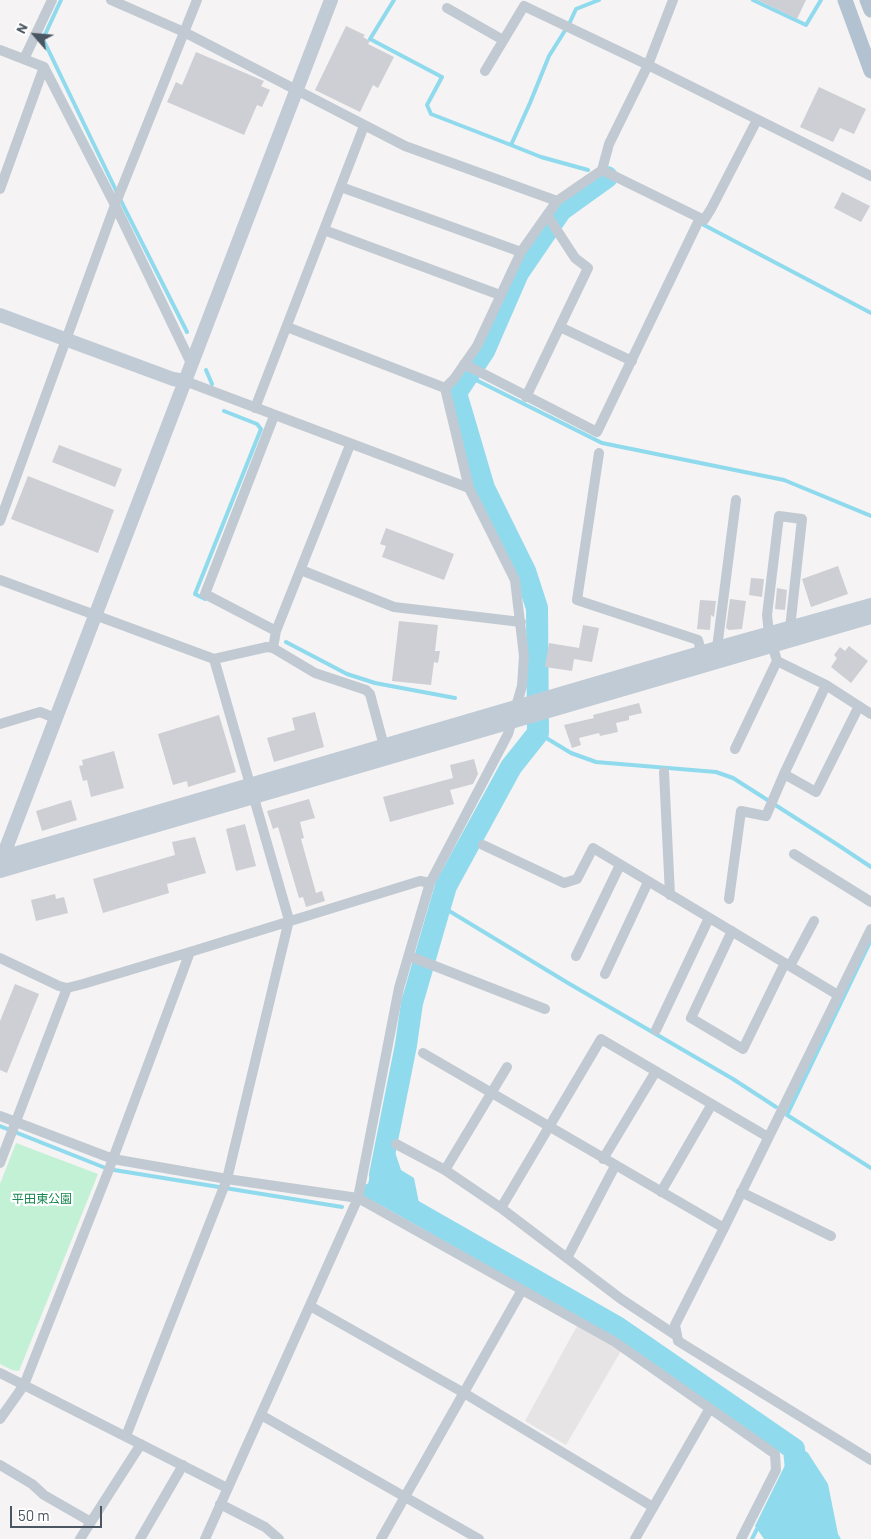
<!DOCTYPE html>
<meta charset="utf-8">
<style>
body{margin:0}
#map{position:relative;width:871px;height:1539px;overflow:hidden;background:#f5f3f3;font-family:Barlow,sans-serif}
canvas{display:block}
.north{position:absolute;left:10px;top:10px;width:50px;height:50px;-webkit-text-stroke:4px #fff;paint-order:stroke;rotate:297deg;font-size:14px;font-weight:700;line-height:20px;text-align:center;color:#4a5661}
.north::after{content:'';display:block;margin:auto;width:18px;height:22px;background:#4a5661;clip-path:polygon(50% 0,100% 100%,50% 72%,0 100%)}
.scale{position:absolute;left:10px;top:1506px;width:92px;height:22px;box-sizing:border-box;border:2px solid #4a5661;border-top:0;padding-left:6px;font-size:15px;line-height:18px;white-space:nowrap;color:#4a5661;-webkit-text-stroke:4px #fff;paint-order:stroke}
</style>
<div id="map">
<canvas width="871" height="1539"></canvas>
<div class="north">N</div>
<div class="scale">50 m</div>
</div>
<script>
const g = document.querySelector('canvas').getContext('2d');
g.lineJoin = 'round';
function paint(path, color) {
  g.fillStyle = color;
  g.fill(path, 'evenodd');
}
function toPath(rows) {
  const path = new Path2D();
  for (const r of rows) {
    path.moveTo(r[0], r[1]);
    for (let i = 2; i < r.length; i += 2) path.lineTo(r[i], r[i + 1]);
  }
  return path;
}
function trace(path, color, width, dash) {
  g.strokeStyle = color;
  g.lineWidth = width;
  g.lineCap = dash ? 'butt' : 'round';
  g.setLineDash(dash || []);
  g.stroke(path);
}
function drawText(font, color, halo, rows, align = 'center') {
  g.font = font + ' Barlow,"Noto Sans JP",sans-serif';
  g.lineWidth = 4.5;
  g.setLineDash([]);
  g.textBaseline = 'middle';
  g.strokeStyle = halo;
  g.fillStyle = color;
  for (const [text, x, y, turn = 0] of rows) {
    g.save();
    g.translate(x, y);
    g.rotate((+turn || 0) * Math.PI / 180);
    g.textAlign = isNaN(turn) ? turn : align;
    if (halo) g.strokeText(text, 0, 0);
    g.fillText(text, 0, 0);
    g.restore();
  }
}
const education = toPath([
 [577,1326,621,1351,566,1445,525,1421]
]);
const green = toPath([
 [16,1143,98,1174,19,1371,12,1370,0,1364,0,1184]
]);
const water = toPath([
 [378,1143,393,1146,401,1170,414,1178,419,1203,411,1222,372,1200,366,1192],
 [797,1445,808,1453,828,1484,838,1534,841,1539,764,1539,755,1526,790,1455]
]);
const stream = toPath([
 [61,0,43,39,125,209,187,332],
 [394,0,370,39,442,77,427,105,431,114,511,145],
 [753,0,806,25,821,0],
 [570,22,576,9,599,0],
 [566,29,549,56,530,103,511,145,541,157,588,170],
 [704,225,871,313],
 [206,370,212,384],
 [468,376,602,443,784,480,871,516],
 [205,599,195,594,261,429,257,424,224,411],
 [286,642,347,674,375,683,455,698],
 [538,733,571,753,596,762,716,772,733,778,838,845,871,867],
 [441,906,568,983,733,1079,776,1107],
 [871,940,787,1115,871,1168],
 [0,1126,108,1169,342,1207],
 [752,1539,757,1529,761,1528]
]);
const river = toPath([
 [380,1175,406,1045,412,1003,446,886,511,767,538,733,537,608,525,571,484,488,456,393,484,351,518,273,561,210,607,177],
 [369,1195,378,1191,398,1202,617,1327,794,1449,797,1480]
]);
const building = toPath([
 [758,0,806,0,797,19],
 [346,26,365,35,363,37,370,41,368,44,394,57,378,88,373,85,360,112,315,90],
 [196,52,264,81,261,86,270,90,262,107,257,105,244,135,167,102,176,82,182,85],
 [819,87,866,109,854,134,840,128,833,142,800,127],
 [842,192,870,206,861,222,834,208],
 [59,445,122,469,115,487,52,462],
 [28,476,114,510,98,553,11,519],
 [386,528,454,554,444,580,382,557,386,546,380,544],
 [838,566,848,594,811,607,802,579],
 [751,578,764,579,762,597,749,595],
 [777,588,787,590,785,610,775,609],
 [730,599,746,601,742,629,729,630,726,628],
 [700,600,716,601,714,617,711,615,710,630,697,629],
 [399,621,438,625,435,651,440,651,438,663,434,662,431,685,392,681],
 [583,625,599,628,592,662,574,659,572,671,545,667,549,643,579,648],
 [849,646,868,661,851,683,831,667,837,658,834,655,840,647,845,651],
 [639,703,642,713,629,716,629,720,616,723,618,732,600,736,599,733,579,738,581,745,572,748,564,725,594,718,593,715],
 [315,712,324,747,274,762,267,738,295,730,292,718],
 [219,715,236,772,188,787,187,781,173,785,158,734],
 [114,751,124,788,91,797,87,780,83,781,79,766,83,765,82,760],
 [474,759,478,774,473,784,450,790,454,804,390,822,383,797,453,778,450,765],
 [309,799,315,818,300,822,304,838,301,839,316,893,322,891,325,901,306,907,303,897,299,898,278,827,273,829,267,811],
 [71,800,77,820,42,831,36,811],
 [245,824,256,866,236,871,226,829],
 [195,837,206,873,167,884,169,893,103,913,93,879,175,855,172,842],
 [55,894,56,899,64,897,68,913,36,921,31,900],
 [15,984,39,994,7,1073,0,1070,0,1021]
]);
const street = toPath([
 [111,0,184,32,405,146,557,201],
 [447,8,503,40],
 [0,50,44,67,115,205,191,363],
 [24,59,52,0],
 [485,71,524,6,648,65,871,176],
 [341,187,521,252],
 [0,189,44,67],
 [700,218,704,220,711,209,757,120],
 [324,230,500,295],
 [287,327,445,388],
 [560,327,632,361],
 [464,364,597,432,700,218,602,170],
 [185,381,469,488],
 [445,388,454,379,477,346,521,252,557,201,602,170,609,144,648,65,673,0],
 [526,397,588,268,575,258,547,215],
 [255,408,364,126],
 [274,416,205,594,276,631],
 [599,453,577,600,698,640,703,658],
 [0,521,115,205,197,0],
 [301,570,394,607,521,622],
 [0,580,214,659,289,920,227,1179,126,1436],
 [790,628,802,519,779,516,767,615,769,634,777,661,826,685,871,714],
 [273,648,276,631,350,445],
 [717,648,736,500],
 [214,659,267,647,273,648,315,673,366,690,370,694,384,746],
 [826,685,784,774,816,792,859,706],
 [0,724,40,712,55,718],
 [735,749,777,661],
 [664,772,670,895],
 [483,845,564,883,577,879,593,848,838,995],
 [794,854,871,902],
 [729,899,741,811,766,816,784,774],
 [871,929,724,1228,675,1325,678,1341,871,1460],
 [732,931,691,1018,743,1049,785,963],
 [409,956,545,1009],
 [576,956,620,865],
 [0,958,59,986,67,988,83,984,190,952,420,881,430,883],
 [790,966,814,921],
 [605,974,648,882],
 [656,1030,709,918],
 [423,1053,724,1228],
 [0,1116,113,1159,227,1179,358,1198,615,1342,775,1454,776,1470,741,1539],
 [396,1144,445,1170,501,1208,621,1299,677,1336],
 [603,1159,656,1071],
 [0,1163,67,988],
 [445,1170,507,1067],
 [661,1192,712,1104],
 [741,1192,831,1236],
 [501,1208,601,1039,768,1137],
 [567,1258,615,1166],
 [310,1306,464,1393,653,1507],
 [0,1373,227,1488],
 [261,1415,479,1539],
 [0,1419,24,1385,108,1172,190,952],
 [0,1465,32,1484,44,1495,91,1522],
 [220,1504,265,1527,279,1539],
 [80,1539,141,1444],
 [140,1539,183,1465],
 [205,1539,358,1198,399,988,430,883,508,734,522,686,524,656,515,580,469,488,445,388],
 [381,1539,522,1290],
 [635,1539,710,1408]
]);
const secondary = toPath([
 [0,315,173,379,185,381],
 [0,858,717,648,871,605],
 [0,864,331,0],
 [0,871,871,617]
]);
const primary = toPath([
 [845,0,871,71],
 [867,0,871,10]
]);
const parkNames = [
 ["平田東公園",42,1199]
];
paint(education, '#e6e4e5');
paint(green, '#c3f1d5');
paint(water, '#90daee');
trace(stream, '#90daee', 4);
trace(river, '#90daee', 22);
paint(building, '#cdcfd5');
trace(street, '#c1cad2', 10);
trace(secondary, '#c1cbd6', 14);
trace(primary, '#b3c2d1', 15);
drawText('12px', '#17864f', '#fff', parkNames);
</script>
